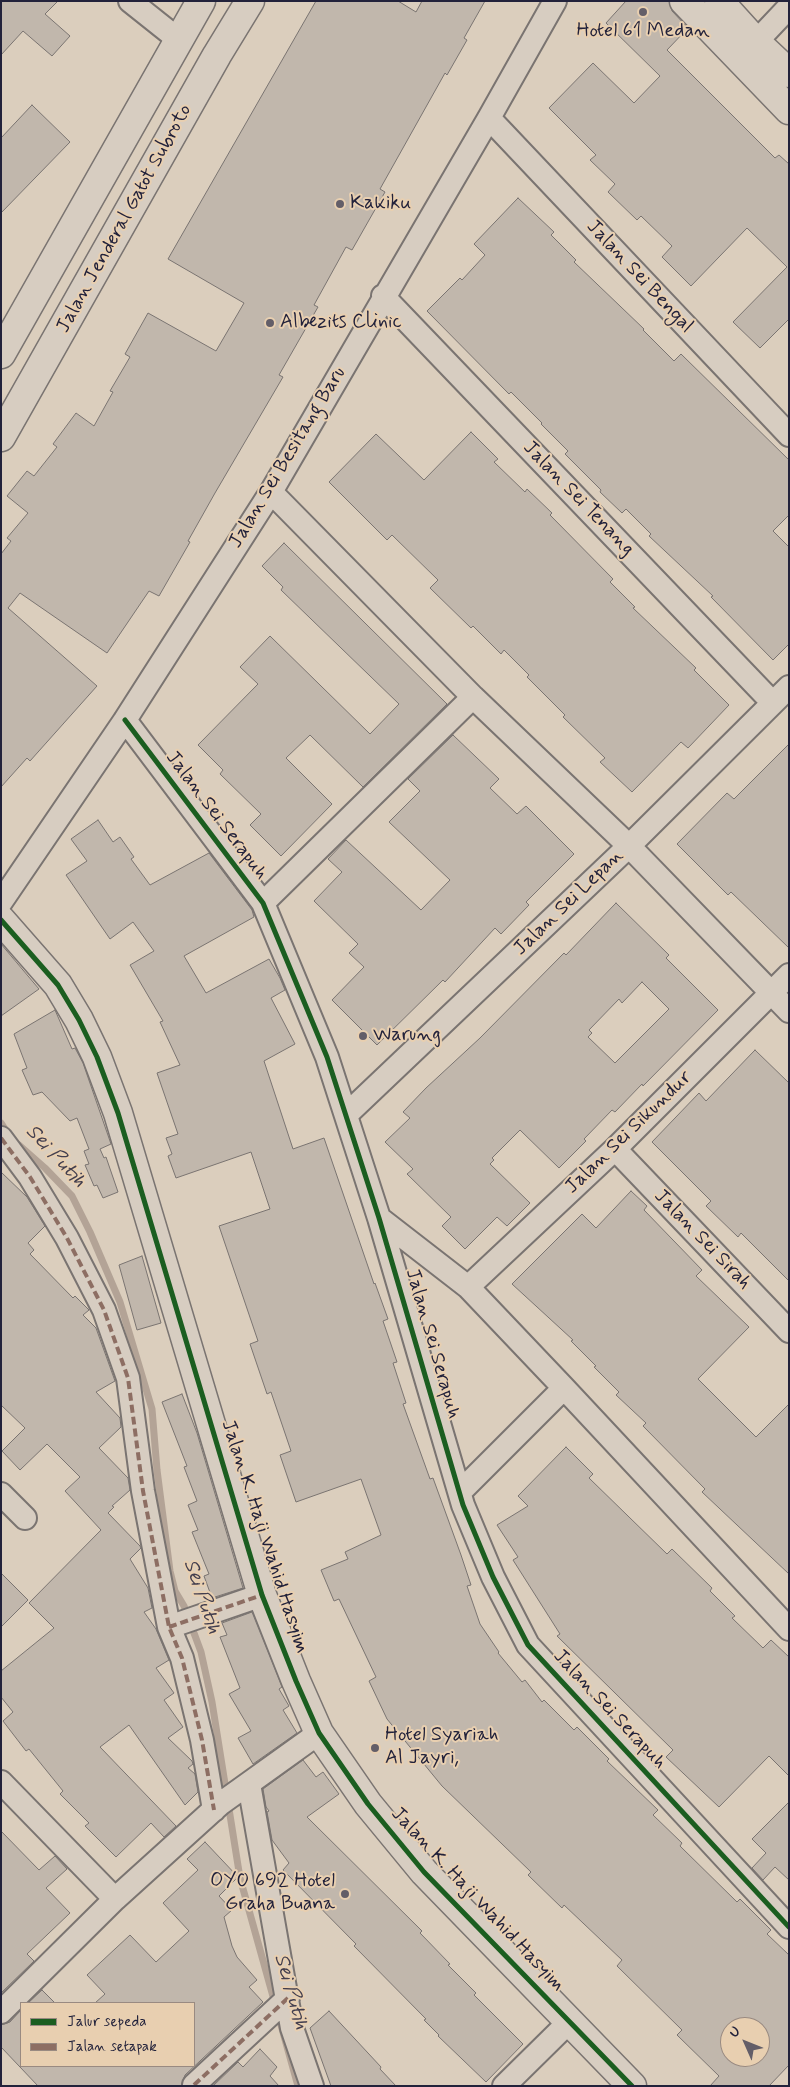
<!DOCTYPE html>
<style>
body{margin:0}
#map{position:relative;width:790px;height:2087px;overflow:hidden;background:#dbcebd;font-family:Mynerve,sans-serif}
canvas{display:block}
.frame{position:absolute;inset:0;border:2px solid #22223b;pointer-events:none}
.legend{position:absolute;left:20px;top:2002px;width:175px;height:65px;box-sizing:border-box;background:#e8cfb0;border:1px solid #998a81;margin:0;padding:6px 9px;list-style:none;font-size:15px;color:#22223b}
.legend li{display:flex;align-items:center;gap:10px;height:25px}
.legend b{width:25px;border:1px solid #998a81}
.north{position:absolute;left:720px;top:2017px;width:50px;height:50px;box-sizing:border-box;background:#e8cfb0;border:1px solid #998a81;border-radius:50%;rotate:314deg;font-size:14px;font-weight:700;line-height:20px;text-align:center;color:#22223b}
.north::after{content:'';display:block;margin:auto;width:18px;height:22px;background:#635e68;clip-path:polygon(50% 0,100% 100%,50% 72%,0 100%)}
</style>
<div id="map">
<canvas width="790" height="2087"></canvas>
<div class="frame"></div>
<ul class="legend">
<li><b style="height:6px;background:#1b5e20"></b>Jalur sepeda</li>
<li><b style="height:6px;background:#8d6e63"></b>Jalan setapak</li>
</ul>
<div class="north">U</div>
</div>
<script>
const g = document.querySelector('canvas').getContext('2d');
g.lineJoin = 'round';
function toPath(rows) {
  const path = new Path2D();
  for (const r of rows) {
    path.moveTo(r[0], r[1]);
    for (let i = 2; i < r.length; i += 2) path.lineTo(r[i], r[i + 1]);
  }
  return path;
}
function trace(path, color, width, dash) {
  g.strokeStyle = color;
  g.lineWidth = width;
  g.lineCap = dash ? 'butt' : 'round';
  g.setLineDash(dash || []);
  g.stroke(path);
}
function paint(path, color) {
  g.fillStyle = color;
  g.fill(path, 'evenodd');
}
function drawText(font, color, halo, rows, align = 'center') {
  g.font = font + ' Mynerve,sans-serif';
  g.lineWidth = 4;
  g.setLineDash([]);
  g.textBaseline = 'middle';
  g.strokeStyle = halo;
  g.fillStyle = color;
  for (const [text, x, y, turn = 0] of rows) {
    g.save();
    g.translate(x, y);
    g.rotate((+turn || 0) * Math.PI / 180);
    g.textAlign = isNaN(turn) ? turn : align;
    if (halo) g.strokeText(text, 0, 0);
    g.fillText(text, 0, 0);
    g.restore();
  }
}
const stream = toPath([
 [1,1123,8,1134],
 [19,1145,45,1168,72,1196,90,1232,120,1302,152,1409,157,1470,170,1571,175,1591,184,1606,201,1652,212,1702,240,1878,298,2086]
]);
const building = toPath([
 [1,1,58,1,45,14,70,36,52,56,23,31,1,55,1,1],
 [316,1,398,1,416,12,422,1,485,1,464,38,467,40,447,75,445,73,380,189,385,192,352,250,346,247,314,305,318,307,279,375,283,377,215,493,188,541,190,542,159,596,149,591,107,653,20,593,8,608,97,686,30,761,27,758,1,787,1,554,11,541,7,538,28,513,7,496,27,471,34,476,57,447,53,444,76,413,94,426,113,392,110,391,130,357,125,354,148,313,216,351,244,303,168,259,316,1],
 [626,1,669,1,672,11,688,28,667,50,775,158,779,155,789,164,789,319,760,348,733,322,787,267,747,228,691,286,662,257,672,246,641,216,637,220,608,192,615,184,590,160,596,155,549,108,593,63,634,103,660,76,606,23,626,1],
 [32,105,70,142,1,213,1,138,32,105],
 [518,198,554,232,551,235,576,260,574,262,644,329,643,330,674,361,681,354,789,460,789,515,773,531,789,547,789,644,773,660,711,597,713,596,649,536,651,534,626,509,622,513,600,492,601,490,565,454,568,451,541,424,542,423,511,392,509,394,427,311,460,278,462,280,485,255,474,244,518,198],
 [471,432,498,459,494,462,525,492,527,489,552,513,550,515,613,579,610,582,635,607,633,608,696,668,694,670,729,705,688,748,681,742,632,792,600,762,605,758,563,717,565,715,527,677,529,675,504,650,501,654,473,626,471,628,430,588,438,580,392,535,387,540,329,482,376,434,424,480,471,432],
 [284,543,447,704,363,787,310,735,286,758,332,804,281,856,250,825,261,814,220,774,223,770,198,745,258,684,240,667,270,636,370,734,399,704,281,590,283,587,262,566,284,543],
 [453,735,499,779,490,788,517,814,526,806,574,854,526,902,529,905,501,934,495,928,445,982,443,980,377,1045,332,1000,364,967,349,953,358,944,314,901,342,872,328,859,346,840,421,910,450,880,389,822,420,791,408,779,453,735],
 [789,744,789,948,731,892,728,895,677,844,727,793,734,799,789,744],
 [98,820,113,842,120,837,134,857,131,859,150,885,209,853,252,910,254,917,184,956,206,993,269,959,280,978,285,990,271,998,295,1044,264,1061,293,1149,324,1138,374,1284,375,1283,388,1319,383,1321,397,1362,393,1363,406,1403,403,1404,430,1479,433,1478,461,1555,471,1585,467,1586,480,1624,499,1652,498,1653,522,1682,525,1680,542,1702,544,1700,574,1730,577,1727,609,1759,607,1761,658,1810,653,1815,682,1843,680,1846,737,1902,740,1899,771,1930,767,1934,789,1955,789,2065,769,2086,710,2086,719,2076,677,2035,682,2030,617,1966,622,1960,564,1905,562,1908,528,1875,531,1872,442,1786,387,1719,369,1681,376,1677,339,1599,334,1601,321,1570,348,1559,345,1552,381,1535,361,1479,296,1502,280,1455,291,1451,271,1392,267,1394,250,1344,258,1341,219,1226,270,1209,251,1152,176,1178,168,1156,172,1154,166,1138,178,1134,157,1073,180,1065,160,1022,163,1021,130,965,154,951,133,922,110,939,66,875,87,861,71,839,98,820],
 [730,2027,760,2027,760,2057,730,2057,730,2027],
 [616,903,669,955,666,958,718,1010,643,1086,642,1084,615,1112,612,1110,584,1139,586,1141,559,1168,520,1130,492,1158,494,1160,490,1164,530,1203,507,1226,497,1217,465,1249,442,1226,451,1217,407,1174,413,1169,385,1142,410,1118,403,1112,426,1088,480,1038,564,953,566,955,616,903],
 [642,982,669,1009,615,1063,588,1037,592,1033,589,1030,619,999,622,1003,642,982],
 [1,944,39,989,1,1016,1,944],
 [55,1010,72,1049,75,1048,83,1063,111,1144,100,1149,104,1158,106,1157,118,1192,103,1198,97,1185,94,1186,85,1165,89,1164,84,1151,89,1149,77,1118,70,1121,42,1092,33,1095,22,1070,27,1068,14,1034,55,1010],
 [755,1050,789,1083,789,1281,741,1233,738,1237,706,1206,711,1201,652,1142,699,1093,706,1101,755,1050],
 [1,1172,27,1197,45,1226,28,1243,34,1250,30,1254,73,1298,75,1296,89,1310,83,1315,96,1328,115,1381,96,1392,120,1418,121,1427,99,1448,128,1478,130,1490,112,1506,114,1507,108,1513,140,1546,141,1548,130,1559,148,1588,152,1608,144,1612,156,1629,169,1660,156,1668,174,1693,164,1700,183,1727,168,1738,192,1761,193,1764,188,1768,195,1774,198,1792,185,1805,129,1725,100,1747,176,1826,164,1837,151,1823,116,1857,85,1826,89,1823,60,1794,63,1791,29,1749,26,1751,3,1721,13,1712,1,1697,1,1671,54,1628,29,1603,101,1530,65,1491,80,1477,47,1444,20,1470,2,1451,25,1428,1,1405,1,1172],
 [631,1191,647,1206,644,1210,702,1270,696,1276,749,1327,698,1379,756,1437,789,1404,789,1574,702,1492,705,1489,643,1426,646,1423,616,1395,619,1392,594,1367,596,1366,571,1341,573,1340,512,1284,582,1214,596,1228,631,1191],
 [142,1256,161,1323,137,1330,119,1265,142,1256],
 [182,1394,197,1433,243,1588,212,1598,204,1576,209,1574,192,1532,198,1530,188,1505,197,1501,184,1467,187,1466,162,1402,182,1394],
 [566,1447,593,1474,589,1478,667,1554,672,1549,712,1588,710,1591,735,1616,732,1618,763,1648,771,1640,789,1657,789,1776,769,1756,719,1807,666,1757,673,1750,557,1636,560,1634,513,1560,518,1557,497,1525,528,1506,518,1496,566,1447],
 [1,1573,28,1600,1,1627,1,1573],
 [252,1612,282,1687,279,1689,289,1706,283,1710,297,1733,253,1764,238,1738,251,1731,229,1694,240,1688,220,1637,227,1635,222,1623,252,1612],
 [303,1760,316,1777,323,1772,339,1794,307,1817,422,1931,420,1933,450,1964,448,1965,476,1993,474,1995,523,2044,486,2082,438,2036,439,2035,424,2020,426,2019,354,1946,356,1944,283,1870,289,1863,272,1840,267,1812,269,1811,266,1807,263,1789,303,1760],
 [789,1802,789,1880,775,1867,763,1880,752,1868,766,1853,752,1839,789,1802],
 [1,1831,39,1870,55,1856,67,1869,46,1888,70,1913,27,1954,34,1961,1,1993,1,1831],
 [205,1842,238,1877,219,1896,232,1910,224,1917,232,1946,237,1957,257,1980,249,1987,263,2002,185,2075,181,2086,38,2086,1,2047,1,2025,10,2022,21,2010,21,2066,194,2066,194,2003,95,2003,105,1994,87,1975,130,1935,156,1962,189,1931,163,1903,198,1870,187,1859,205,1842],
 [42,1990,55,2003,28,2003,42,1990],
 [329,2011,381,2067,380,2069,396,2086,331,2086,310,2028,329,2011],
 [260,2049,277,2067,270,2076,279,2086,213,2086,238,2062,243,2067,260,2049]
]);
const street = toPath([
 [130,1,179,40],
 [756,42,789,7],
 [489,118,789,435],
 [383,296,772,702],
 [271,492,473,697,629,846,789,1011],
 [125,720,263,903,327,1057,379,1218,463,1505,493,1577,528,1645,789,1927],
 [1,902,125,720,271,492,489,118,555,1],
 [263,903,473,697],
 [346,1115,629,846,789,687],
 [1,1138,30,1177,67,1238,104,1310,128,1378,143,1491,169,1627,182,1658,202,1740,214,1810],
 [615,1149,789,1331],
 [379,1218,468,1287,564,1388,789,1629],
 [468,1287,615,1149,789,975],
 [460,1492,564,1388],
 [1,1494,25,1518],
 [169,1627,262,1595],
 [1,1782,115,1899],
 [249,1784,292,2028,312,2086],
 [1,2012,115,1899,220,1804,319,1733],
 [194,2085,288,1998],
 [504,2086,570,2021]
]);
const secondary = toPath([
 [684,1,789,110],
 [719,1,756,42,789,73],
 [1,920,58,985,79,1020,97,1057,118,1113,262,1595,296,1681,319,1733,368,1804,424,1872,632,2086]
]);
const primary = toPath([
 [1,354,201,1],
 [1,437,217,55,250,1]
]);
const quiet = toPath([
 [1,1138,30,1177,67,1238,104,1310,128,1378,143,1491,169,1627,182,1658,202,1740,214,1810],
 [169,1627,262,1595],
 [194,2085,288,1998]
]);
const cycleway = toPath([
 [125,720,263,903,327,1057,379,1218,463,1505,493,1577,528,1645,789,1927],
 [1,920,58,985,79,1020,97,1057,118,1113,262,1595,296,1681,319,1733,368,1804,424,1872,632,2086]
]);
const markers = [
 [643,12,5,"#635e68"],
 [340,204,5,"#635e68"],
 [270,323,5,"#635e68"],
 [363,1036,5,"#635e68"],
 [375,1748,5,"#635e68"],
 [345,1894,5,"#635e68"]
];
const poiNames = [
 ["Hotel 61 Medan",643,32,"center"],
 ["Kakiku",350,204],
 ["Albezits Clinic",280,323],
 ["Warung",373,1036],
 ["Hotel Syariah",385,1736],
 ["Al Jayri,",385,1759],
 ["OYO 692 Hotel",335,1882,"right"],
 ["Graha Buana",335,1905,"right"]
];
const streetNames = [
 ["Jalan Jenderal Gatot Subroto",125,219,-61],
 ["Jalan Sei Bengal",639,277,47],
 ["Jalan Sei Besitang Baru",288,458,-59],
 ["Jalan Sei Tenang",578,499,46],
 ["Jalan Sei Serapuh",216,816,53],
 ["Jalan Sei Lepan",569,903,-44],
 ["Jalan Sei Sikundur",629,1133,-44],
 ["Jalan Sei Sirah",702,1240,46],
 ["Jalan Sei Serapuh",432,1344,74],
 ["Jalan K. Haji Wahid Hasyim",264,1537,72],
 ["Jalan Sei Serapuh",609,1710,47],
 ["Jalan K. Haji Wahid Hasyim",477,1900,47]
];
const waterNames = [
 ["Sei Putih",55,1157,47],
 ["Sei Putih",201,1597,71],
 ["Sei Putih",290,1992,74]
];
trace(stream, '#b3a396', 7);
paint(building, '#c1b7ac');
trace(building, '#7a7471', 1);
trace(street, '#7a7471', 26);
trace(secondary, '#7a7471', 31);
trace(primary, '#7a7471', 31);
trace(street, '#d7cdc1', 22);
trace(secondary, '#d7cdc1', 28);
trace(primary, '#d7cdc1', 28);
trace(quiet, '#8d6e63', 4, [8, 4]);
trace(cycleway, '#1b5e20', 5);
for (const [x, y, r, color] of markers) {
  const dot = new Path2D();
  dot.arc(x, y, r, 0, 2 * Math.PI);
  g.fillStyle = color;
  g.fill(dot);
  trace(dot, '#e8cfb0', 2);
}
drawText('20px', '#22223b', '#e8cfb0', poiNames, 'left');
drawText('20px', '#22223b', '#e8cfb0', streetNames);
drawText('italic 21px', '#423e4e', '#e8cfb0', waterNames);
</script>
